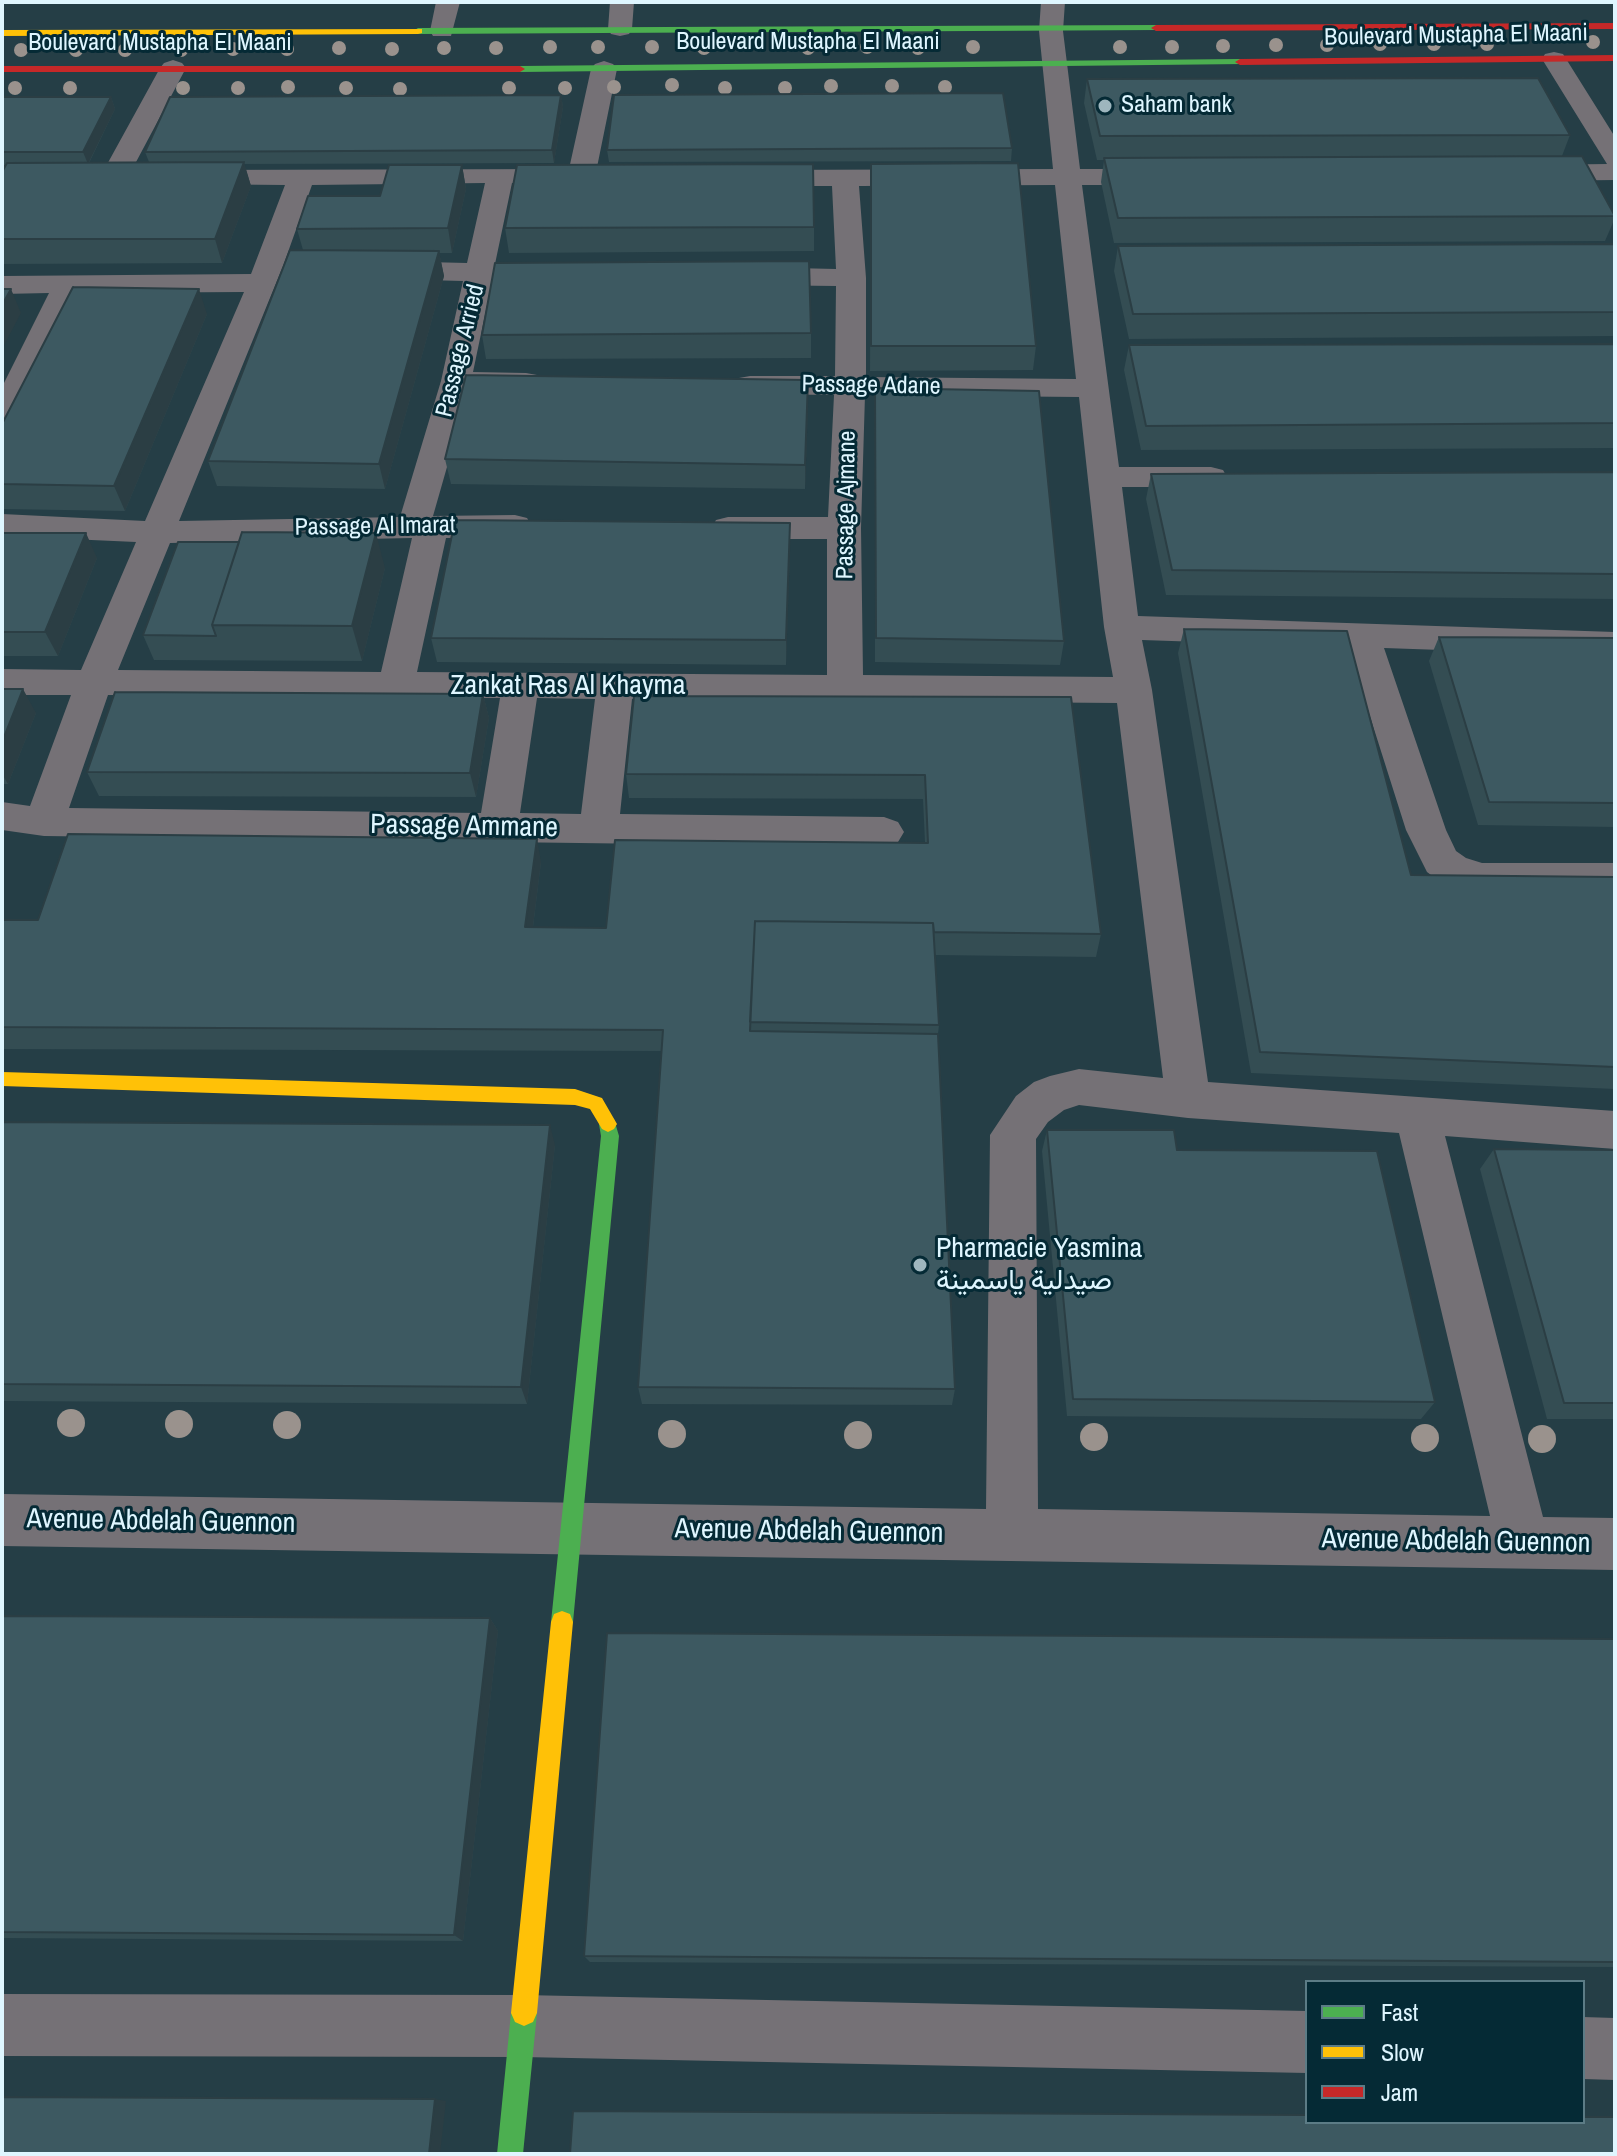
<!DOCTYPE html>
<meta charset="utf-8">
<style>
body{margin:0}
#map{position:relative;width:1617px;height:2156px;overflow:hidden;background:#253e46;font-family:"Archivo Narrow",sans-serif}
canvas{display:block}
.frame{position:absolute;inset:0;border:4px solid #dff6ff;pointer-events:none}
.legend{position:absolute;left:1305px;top:1980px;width:280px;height:144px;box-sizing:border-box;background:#052a35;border:2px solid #5c7c86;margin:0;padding:10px 14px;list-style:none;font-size:24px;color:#dff6ff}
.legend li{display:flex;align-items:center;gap:16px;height:40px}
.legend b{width:40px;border:2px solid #5c7c86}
</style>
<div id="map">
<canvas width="1617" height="2156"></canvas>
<div class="frame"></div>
<ul class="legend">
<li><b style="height:10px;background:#4caf50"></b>Fast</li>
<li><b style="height:10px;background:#ffc107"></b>Slow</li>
<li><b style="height:10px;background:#c62828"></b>Jam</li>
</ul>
</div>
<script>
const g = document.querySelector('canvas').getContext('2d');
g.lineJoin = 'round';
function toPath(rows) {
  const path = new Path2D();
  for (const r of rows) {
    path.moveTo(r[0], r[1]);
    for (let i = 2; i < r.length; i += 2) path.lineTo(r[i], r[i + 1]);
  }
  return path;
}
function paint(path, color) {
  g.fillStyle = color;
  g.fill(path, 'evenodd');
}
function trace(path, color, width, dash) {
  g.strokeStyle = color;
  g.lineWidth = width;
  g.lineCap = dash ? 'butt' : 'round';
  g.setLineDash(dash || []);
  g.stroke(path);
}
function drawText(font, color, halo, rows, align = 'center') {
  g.font = font + ' "Archivo Narrow",Vazirmatn,sans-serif';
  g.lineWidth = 6;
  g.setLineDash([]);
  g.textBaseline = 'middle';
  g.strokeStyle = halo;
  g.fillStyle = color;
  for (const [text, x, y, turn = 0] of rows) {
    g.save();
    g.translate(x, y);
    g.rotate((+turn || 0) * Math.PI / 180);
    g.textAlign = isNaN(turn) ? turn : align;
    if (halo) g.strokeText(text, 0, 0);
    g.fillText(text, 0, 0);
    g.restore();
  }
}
const street = toPath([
 [436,2,460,2,451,36,433,36,430,31,436,2],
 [610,2,634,2,632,29,629,34,620,36,611,34,608,29,610,2],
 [1041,2,1065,2,1063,31,1080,169,1160,169,1170,171,1174,177,1170,183,1160,185,1082,185,1119,467,1211,467,1223,470,1227,477,1223,484,1211,487,1122,487,1138,616,1615,632,1615,656,1384,648,1446,830,1456,851,1466,858,1482,863,1615,863,1615,893,1482,893,1439,881,1427,872,1406,830,1348,647,1142,640,1152,690,1208,1082,1615,1111,1615,1149,1445,1136,1543,1517,1615,1518,1615,1570,2,1546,2,1494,986,1509,990,1135,1016,1096,1034,1082,1050,1076,1079,1069,1163,1078,1117,703,632,699,620,814,884,817,898,822,904,832,898,842,884,847,44,836,2,830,2,802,30,806,71,695,2,695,2,669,81,670,136,542,2,536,2,514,145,521,244,292,79,293,18,419,13,426,2,428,2,387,49,293,2,294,2,276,251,274,285,185,178,184,174,178,178,172,188,170,569,169,591,69,595,64,604,61,613,64,617,69,595,177,591,183,512,183,495,264,552,265,562,268,566,274,562,280,552,283,492,281,473,372,526,373,537,375,541,382,537,389,526,391,469,390,433,516,515,515,527,518,532,526,527,534,515,537,446,538,417,672,827,675,827,539,728,539,716,536,711,528,716,520,728,517,828,517,834,395,750,394,739,392,734,385,739,378,750,376,835,376,836,286,749,285,739,282,735,276,739,270,749,267,836,269,832,186,752,186,742,184,738,178,742,172,752,170,1053,169,1039,31,1041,2],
 [485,183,467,263,385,261,375,264,371,270,375,276,385,279,463,281,441,381,400,517,179,521,283,266,312,185,485,183],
 [1055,185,1076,379,866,377,866,278,859,186,1055,185],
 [865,395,1079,397,1104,627,1113,677,863,675,861,528,865,395],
 [412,538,381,672,118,670,170,543,412,538],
 [108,695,396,698,500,698,481,813,69,808,108,695],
 [537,698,595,699,581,814,520,813,537,698],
 [1079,1105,1188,1118,1399,1133,1490,1516,1038,1509,1036,1139,1048,1122,1064,1110,1079,1105],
 [1554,52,1563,54,1615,137,1615,180,1532,181,1522,179,1518,173,1522,167,1532,165,1607,164,1542,59,1545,54,1554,52],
 [173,60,182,63,186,68,127,179,123,185,103,185,99,179,160,68,164,63,173,60],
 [2,1994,522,1995,1307,2011,1307,2073,522,2057,2,2056,2,1994],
 [1583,2017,1615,2018,1615,2080,1583,2079,1583,2017]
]);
const fast = toPath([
 [1156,25,1160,26,1160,30,418,34,413,31,418,28,1156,25],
 [1240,59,1244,60,1244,64,520,72,515,69,520,66,1240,59],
 [608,1116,614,1119,619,1136,573,1622,570,1630,562,1633,554,1630,551,1622,601,1136,599,1124,602,1119,608,1116],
 [524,2000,533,2004,537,2013,523,2154,497,2154,511,2013,515,2004,524,2000]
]);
const slow = toPath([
 [422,29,422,33,418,34,2,36,2,30,422,29],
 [2,1072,575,1089,602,1098,617,1124,614,1129,608,1132,602,1129,590,1109,575,1105,2,1086,2,1072],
 [562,1611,570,1614,573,1622,537,2013,533,2022,524,2026,515,2022,511,2013,551,1622,554,1614,562,1611]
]);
const jam = toPath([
 [1615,23,1615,29,1156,31,1151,28,1156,25,1615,23],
 [1615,55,1615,61,1240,65,1235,62,1240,59,1615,55],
 [2,66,520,66,525,69,520,72,2,72,2,66]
]);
const trees = [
 [1593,42,7],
 [1380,44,7],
 [1434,44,7],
 [1487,44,7],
 [1276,45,7],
 [1327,45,7],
 [1223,46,7],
 [550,47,7],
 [598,47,7],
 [652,47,7],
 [867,47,7],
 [973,47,7],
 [1120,47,7],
 [1172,47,7],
 [339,48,7],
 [444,48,7],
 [496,48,7],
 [704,48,7],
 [808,48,7],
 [918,48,7],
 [233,49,7],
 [287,49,7],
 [392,49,7],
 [21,50,7],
 [76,50,7],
 [125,50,7],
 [181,50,7],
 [672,85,7],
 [831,86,7],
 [892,86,7],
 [288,87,7],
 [614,87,7],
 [945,87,7],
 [15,88,7],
 [70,88,7],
 [183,88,7],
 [238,88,7],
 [346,88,7],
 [509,88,7],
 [565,88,7],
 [725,88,7],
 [785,88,7],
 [400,89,7],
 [71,1423,14],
 [179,1424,14],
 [287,1425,14],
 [672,1434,14],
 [858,1435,14],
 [1094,1437,14],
 [1425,1438,14],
 [1542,1439,14]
];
const wall = toPath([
 [1087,79,1570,135,1562,156,1615,215,1615,218,1605,241,1114,243,1101,182,1104,160,1097,160,1084,103],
 [561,95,563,107,554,163,244,164,251,186,222,263,2,264,2,172,6,165,2,165,2,97,111,97,115,109,89,163,149,162,145,152],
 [1012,148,1011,161,609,162,607,150],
 [871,164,1036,346,1033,370,870,371],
 [462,165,466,189,452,253,439,253,444,276,385,489,217,486,208,461,303,250,297,229],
 [814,227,814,251,509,253,505,228],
 [1615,244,1615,336,1129,339,1114,271,1118,246],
 [207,314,125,511,2,509,2,424],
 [811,333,811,358,486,359,482,335],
 [1615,344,1615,448,1141,450,1124,370,1129,345],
 [875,388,1064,641,1060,665,875,662],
 [808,405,805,489,451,484,445,459],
 [1615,472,1615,599,1166,595,1146,499,1151,474],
 [2,533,97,558,58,656,2,656],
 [790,548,786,665,437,662,431,638],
 [385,568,362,661,154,660,143,635],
 [1184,629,1411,875,1615,877,1615,1089,1251,1073,1178,653],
 [1439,637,1615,638,1615,827,1478,825,1429,661],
 [2,689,36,713,8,784,2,784],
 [483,694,489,718,476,797,99,796,87,772],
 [1071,697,1101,934,1096,957,935,955,939,1025,938,1034,955,1389,952,1405,642,1404,638,1387,661,1051,2,1049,2,920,38,920,541,862,533,927,606,928,925,843,923,799,629,798,626,774],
 [2,1122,555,1145,527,1404,2,1401],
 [1047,1130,1177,1150,1435,1402,1421,1419,1067,1416,1042,1151],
 [1494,1149,1615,1150,1615,1419,1547,1419,1480,1169],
 [2,1616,490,1618,498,1631,463,1941,2,1938],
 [1615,1639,1615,1967,590,1962,584,1956]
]);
const shadedWall = toPath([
 [561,95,563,107,554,163,552,150],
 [111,97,115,109,88,164,83,152],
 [244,162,251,186,222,263,215,239],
 [462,165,466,189,452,253,448,228],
 [439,251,444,276,385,489,379,464],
 [11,289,21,313,2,349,2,305],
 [199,289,207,314,125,511,114,486],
 [808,380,808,405,805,489,805,465],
 [790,523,790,548,786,665,786,640],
 [86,533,97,558,58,656,45,632],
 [376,533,385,568,362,661,352,626],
 [23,689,36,713,8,784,2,774,2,742],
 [483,694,489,718,476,797,470,773],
 [537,839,541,862,530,950,525,927],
 [550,1125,555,1145,527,1404,521,1387],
 [490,1618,498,1631,463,1941,454,1935],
 [435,2099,446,2101,440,2154,429,2154]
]);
const building = toPath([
 [1538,78,1570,135,1100,136,1087,79,1538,78],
 [1003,93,1012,148,607,150,614,95,1003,93],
 [561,95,552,150,145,152,170,97,561,95],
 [2,97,111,97,83,152,2,152,2,97],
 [1582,156,1615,216,1118,218,1104,158,1582,156],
 [244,162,215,239,2,239,2,172,7,163,244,162],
 [1018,163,1036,346,871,346,871,164,1018,163],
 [813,164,814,227,505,228,517,165,813,164],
 [389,165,462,165,448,228,297,229,308,196,380,196,389,165],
 [1615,244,1615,312,1133,314,1118,246,1615,244],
 [290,250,439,251,379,464,208,461,290,250],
 [809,261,811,333,482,335,495,263,809,261],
 [73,287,199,289,114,486,2,484,2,424,73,287],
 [2,289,11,289,2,305,2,289],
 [1615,344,1615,423,1146,426,1129,345,1615,344],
 [466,375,808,380,805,465,445,459,466,375],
 [875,388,1039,391,1064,641,876,638,875,388],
 [1615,472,1615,574,1172,570,1151,474,1615,472],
 [455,520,790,523,786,640,431,638,455,520],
 [242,532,376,533,352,626,212,625,242,532],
 [2,533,86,533,45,632,2,632,2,533],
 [178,542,239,542,212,625,216,636,143,635,178,542],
 [1184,629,1347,631,1411,875,1615,877,1615,1067,1260,1052,1184,629],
 [1439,637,1615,638,1615,803,1489,802,1439,637],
 [2,689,23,689,2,742,2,689],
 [115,692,483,694,470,773,87,772,115,692],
 [634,696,1071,697,1101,934,934,932,933,923,755,921,750,1031,938,1034,955,1389,638,1387,663,1030,2,1027,2,920,38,920,68,834,537,839,525,927,606,928,615,840,928,843,925,775,626,774,634,696],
 [755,921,933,923,939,1025,750,1022,755,921],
 [2,1122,550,1125,521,1387,2,1384,2,1122],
 [1047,1130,1174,1130,1177,1150,1377,1151,1435,1402,1073,1399,1047,1130],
 [1494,1149,1615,1150,1615,1403,1564,1403,1494,1149],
 [2,1616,490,1618,454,1935,2,1932,2,1616],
 [607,1633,1615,1639,1615,1962,584,1956,607,1633],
 [2,2097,435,2099,429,2154,2,2154,2,2097],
 [573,2111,1307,2115,1307,2122,1583,2122,1583,2117,1615,2117,1615,2154,570,2154,573,2111]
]);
const markers = [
 [1105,106,8,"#9eb6be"],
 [920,1265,8,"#9eb6be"]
];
const farStreetnames = [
 ["Boulevard Mustapha El Maani",1456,36,-1],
 ["Boulevard Mustapha El Maani",808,43],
 ["Boulevard Mustapha El Maani",160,44],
 ["Passage Arried",461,351,-76],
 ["Passage Adane",871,386,1],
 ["Passage Ajmane",847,505,-89],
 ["Passage Al Imarat",375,527,-1]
];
const farPoinames = [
 ["Saham bank",1121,106]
];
const streetNames = [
 ["Zankat Ras Al Khayma",568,686],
 ["Passage Ammane",464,827,1],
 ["Avenue Abdelah Guennon",161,1522,1],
 ["Avenue Abdelah Guennon",809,1532,1],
 ["Avenue Abdelah Guennon",1456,1542,1]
];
const poiNames = [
 ["Pharmacie Yasmina",936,1249],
 ["صيدلية ياسمينة",936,1281]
];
paint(street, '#757176');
paint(fast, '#4caf50');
paint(slow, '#ffc107');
paint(jam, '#c62828');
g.fillStyle = '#9a928d';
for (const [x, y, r] of trees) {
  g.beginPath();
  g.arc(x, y, r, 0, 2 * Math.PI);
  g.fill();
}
paint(wall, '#344d53');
paint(shadedWall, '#2b3e44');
paint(building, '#3d5961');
trace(building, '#2b3e44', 2);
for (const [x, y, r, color] of markers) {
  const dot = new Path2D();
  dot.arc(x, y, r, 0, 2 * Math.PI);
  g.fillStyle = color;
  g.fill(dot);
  trace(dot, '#052a35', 3);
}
drawText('24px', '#dff6ff', '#052a35', farStreetnames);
drawText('24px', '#dff6ff', '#052a35', farPoinames, 'left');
drawText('28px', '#dff6ff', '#052a35', streetNames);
drawText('28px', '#dff6ff', '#052a35', poiNames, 'left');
</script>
